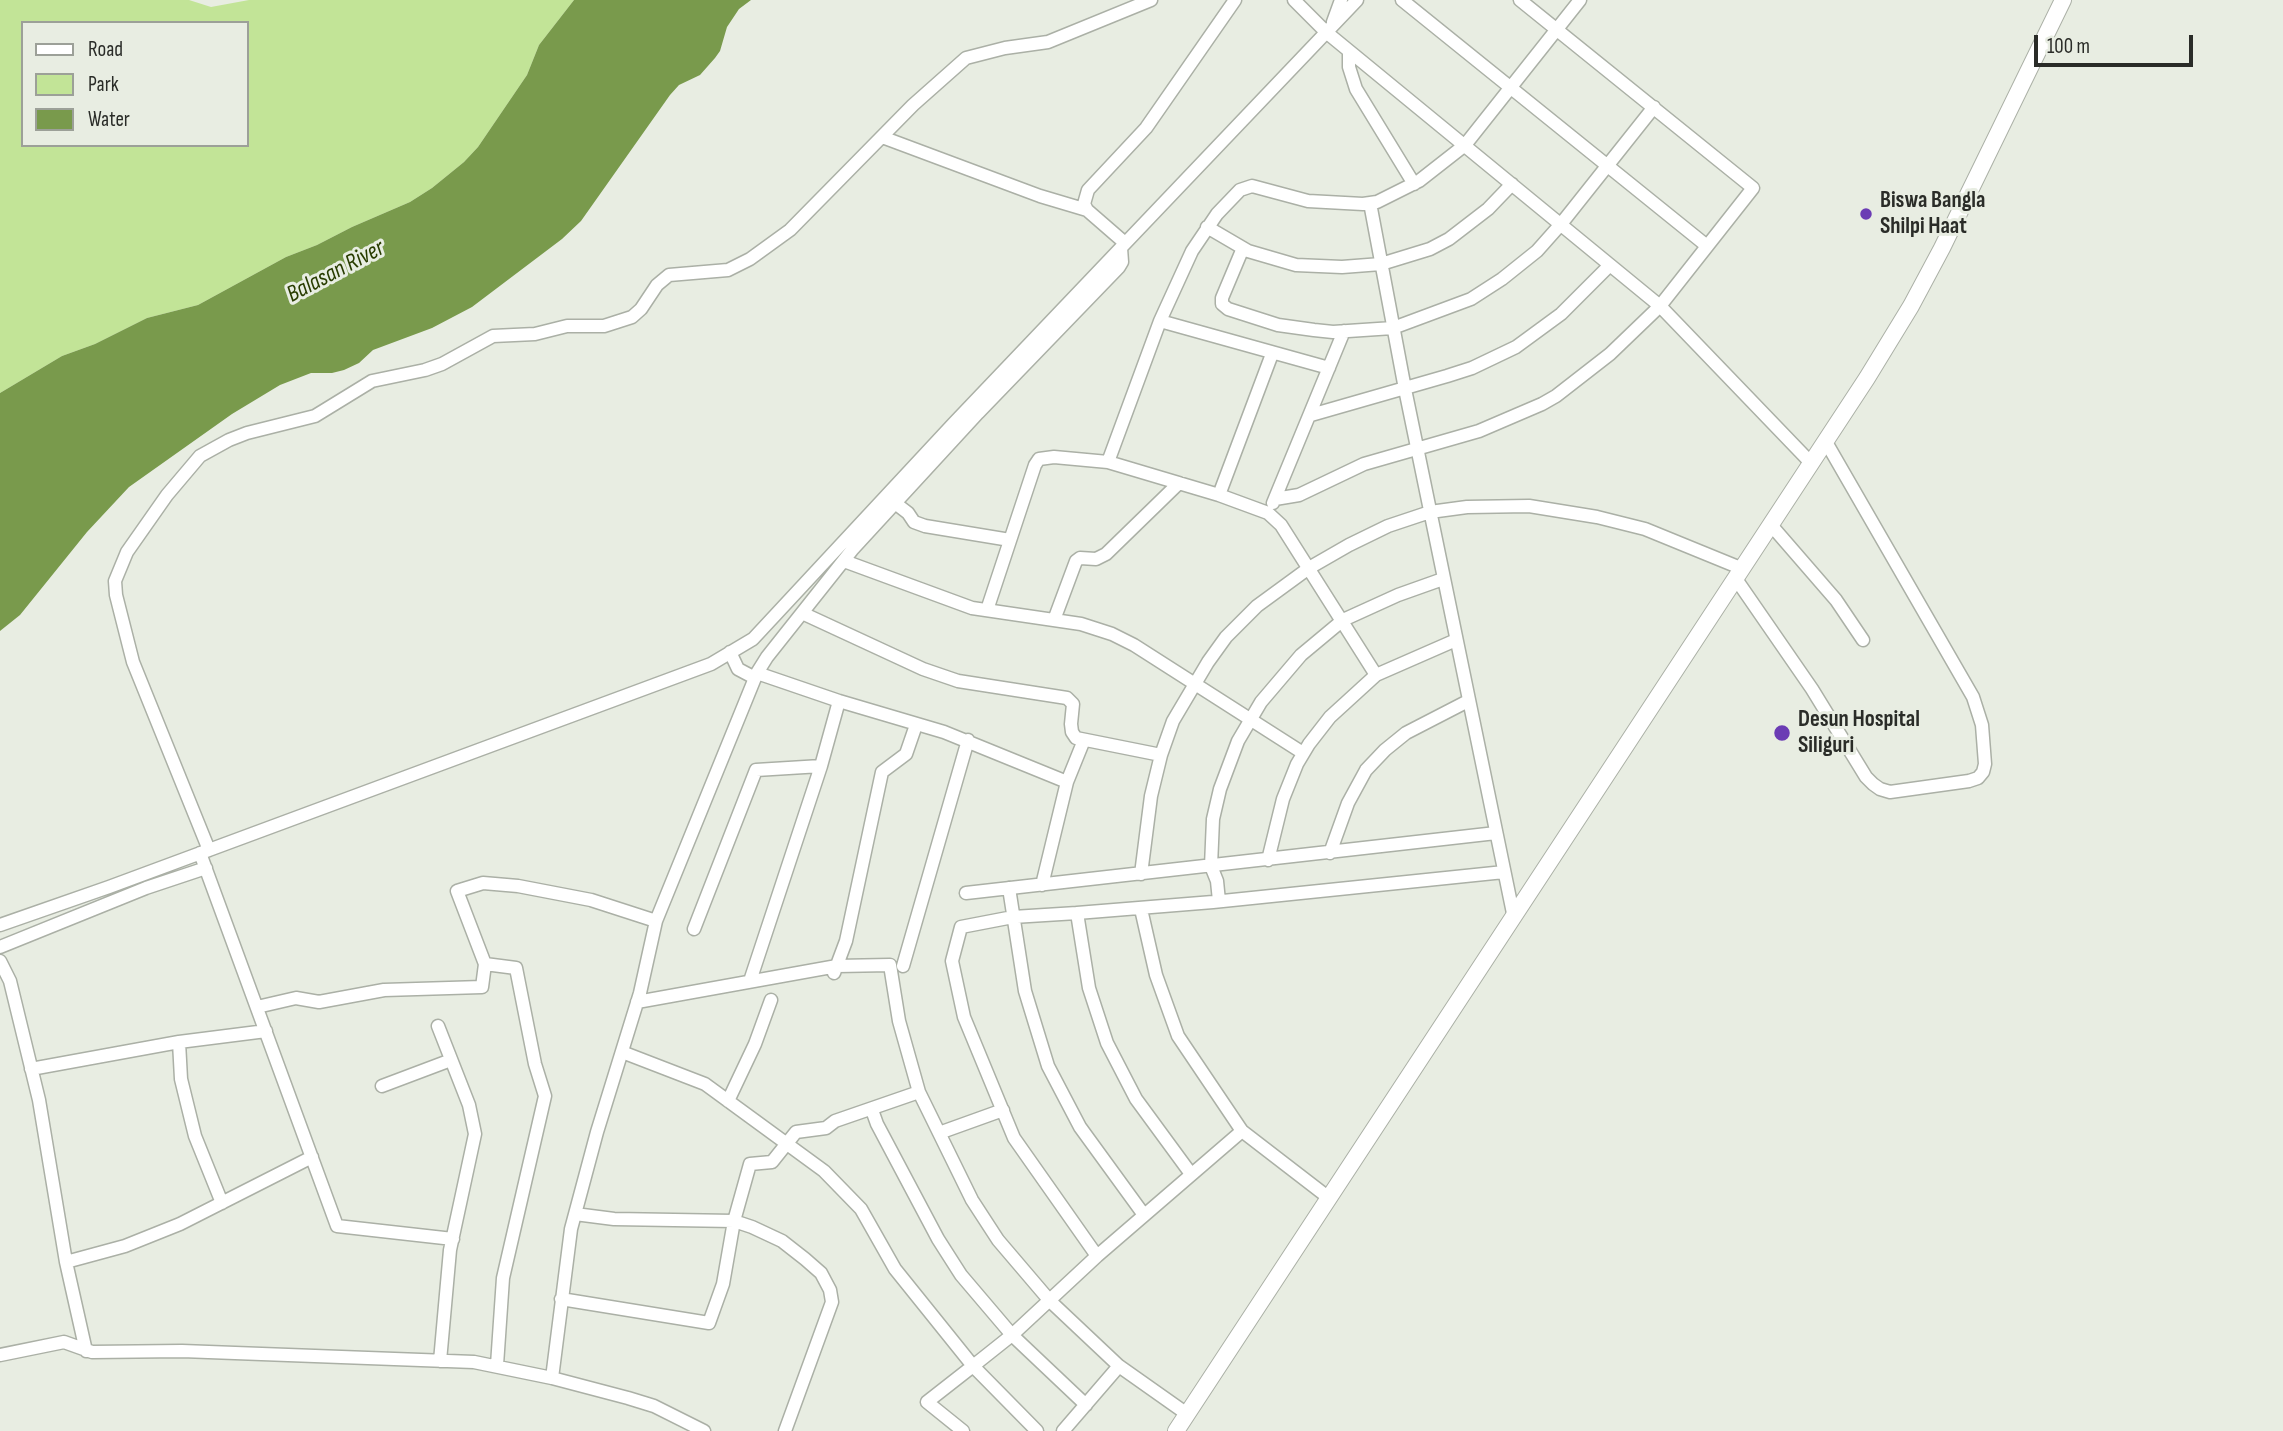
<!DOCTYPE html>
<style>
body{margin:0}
#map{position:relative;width:2283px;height:1431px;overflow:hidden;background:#e8ede2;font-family:"Sofia Sans Condensed",sans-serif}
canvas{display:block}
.legend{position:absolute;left:21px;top:21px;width:228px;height:126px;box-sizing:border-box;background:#e8ede2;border:2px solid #9ca098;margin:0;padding:9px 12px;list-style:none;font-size:21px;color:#2a2c28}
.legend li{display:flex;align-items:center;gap:14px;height:35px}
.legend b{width:35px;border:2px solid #9ca098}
.scale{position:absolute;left:2034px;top:35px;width:159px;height:32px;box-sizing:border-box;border:4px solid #2a2c28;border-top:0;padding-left:9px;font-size:21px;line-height:24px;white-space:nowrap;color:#2a2c28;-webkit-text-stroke:5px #e8ede2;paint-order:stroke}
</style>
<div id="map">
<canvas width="2283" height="1431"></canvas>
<ul class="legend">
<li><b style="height:9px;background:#fff"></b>Road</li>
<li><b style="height:19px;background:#c2e497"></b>Park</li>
<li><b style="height:19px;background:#799a4c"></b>Water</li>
</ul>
<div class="scale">100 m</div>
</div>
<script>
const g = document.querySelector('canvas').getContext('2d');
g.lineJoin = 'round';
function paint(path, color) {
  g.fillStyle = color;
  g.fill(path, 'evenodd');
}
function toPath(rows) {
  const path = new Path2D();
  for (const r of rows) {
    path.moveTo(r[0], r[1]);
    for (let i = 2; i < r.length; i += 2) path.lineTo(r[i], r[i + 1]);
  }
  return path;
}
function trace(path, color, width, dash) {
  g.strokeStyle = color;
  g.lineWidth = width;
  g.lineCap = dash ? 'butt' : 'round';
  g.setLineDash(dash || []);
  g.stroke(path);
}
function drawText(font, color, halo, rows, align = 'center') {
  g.font = font + ' "Sofia Sans Condensed",sans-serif';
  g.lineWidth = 6;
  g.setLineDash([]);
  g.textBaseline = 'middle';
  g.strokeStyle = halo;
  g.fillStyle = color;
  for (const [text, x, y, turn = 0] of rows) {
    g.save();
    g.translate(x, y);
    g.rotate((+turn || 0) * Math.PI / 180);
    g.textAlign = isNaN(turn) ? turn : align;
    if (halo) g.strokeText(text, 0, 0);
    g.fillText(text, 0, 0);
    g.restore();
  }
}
const green = toPath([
 [0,0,189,0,211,7,249,0,574,0,539,45,527,75,478,147,464,162,432,188,410,202,352,227,317,245,286,257,198,305,147,318,95,344,62,356,0,393],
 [23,23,247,23,247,145,23,145]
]);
const water = toPath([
 [574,0,751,0,739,9,727,27,720,51,715,58,700,75,679,85,670,95,581,221,562,239,472,307,432,328,373,350,359,363,344,370,332,373,311,373,280,385,232,414,129,487,87,532,20,615,0,631,0,393,62,356,95,344,147,318,198,305,286,257,317,245,352,227,410,202,432,188,464,162,478,147,527,75,539,45]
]);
const minor = toPath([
 [1294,0,1326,32,1660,306,1812,464],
 [1402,0,1707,246],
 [1333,22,1341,0],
 [1349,51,1349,67,1356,89,1414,184],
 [882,137,1040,196,1087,210],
 [1370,203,1405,389,1514,918],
 [1207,227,1248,251,1296,265,1342,267,1381,264,1430,249,1449,239,1488,209,1512,184],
 [1125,243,1087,210,1084,204,1088,190,1146,128,1235,0],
 [1243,248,1222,298,1222,304,1228,309,1278,325,1314,330,1333,332,1393,328,1471,299,1502,279,1537,251,1561,224,1654,107],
 [1160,321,1329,368],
 [1311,415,1447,376,1472,368,1516,347,1561,314,1610,265],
 [1108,462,1160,321,1192,251,1217,214,1240,190,1252,186,1308,201,1363,204,1377,202,1419,181,1465,145,1580,0],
 [1219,495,1272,354],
 [1275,499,1299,495,1364,464,1479,431,1542,404,1556,396,1610,354,1660,306,1753,188,1520,0],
 [895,503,908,513,914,522,925,526,1010,540],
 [1273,503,1344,331],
 [1771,525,1836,600,1863,640],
 [844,561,972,608,1081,624,1112,634,1134,645,1303,753],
 [1736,579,1812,689,1866,777,1873,784,1880,789,1890,792,1969,781,1978,778,1983,772,1985,764,1982,725,1973,697,1826,442],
 [987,610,1035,465,1039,459,1054,457,1108,462,1219,495,1268,513,1281,525,1376,675],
 [802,613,923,669,958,681,1067,698,1073,704,1071,724,1072,732,1076,738,1161,755],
 [1054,620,1076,561,1080,558,1096,559,1106,554,1179,483],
 [730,652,738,669,755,678],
 [757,673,839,701,944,732,1067,782],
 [209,850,133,662,116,595,115,581,127,552,167,495,200,456,229,440,247,433,315,416,372,381,425,370,442,364,493,336,535,334,567,326,604,326,632,317,641,309,657,285,669,275,728,270,750,259,790,230,913,105,966,58,1005,48,1048,42,1151,0],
 [200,853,337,1226,453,1239],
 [1330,853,1348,803,1366,770,1385,750,1406,733,1468,701],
 [1268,860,1283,799,1297,764,1309,744,1330,717,1376,675,1456,640],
 [1141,874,1151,796,1161,755,1173,721,1208,662,1226,637,1257,606,1309,568,1349,545,1388,526,1430,512,1467,507,1529,506,1597,517,1645,529,1743,569],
 [1042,885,1067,782,1084,740],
 [1009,888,1025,991,1048,1066,1080,1127,1144,1215],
 [966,893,1496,833],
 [1219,901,1217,881,1211,866,1213,819,1220,789,1238,741,1261,702,1301,655,1343,620,1398,595,1443,579],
 [1141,909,1156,975,1178,1036,1242,1131,1329,1198],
 [1077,913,1013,917,961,927,952,961,964,1017,1014,1138,1097,1256],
 [0,925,109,887,711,664,753,639,953,424,1357,0],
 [694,929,756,770,821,766],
 [0,947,146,888,206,868],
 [0,961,10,981,39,1100,66,1262,86,1351],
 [485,964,516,968,535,1064,545,1096,503,1278,497,1365],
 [903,966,968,740],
 [834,973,846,941,882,772,906,754,916,725],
 [750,981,821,766,839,701],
 [637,1002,837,966,890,965,899,1021,919,1092,972,1200,998,1240,1050,1301,1119,1366,1187,1414],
 [257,1007,296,998,319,1002,384,990,482,987,485,964,457,891,483,883,518,886,591,900,656,921],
 [438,1026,469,1105,475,1134,450,1250,440,1361],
 [179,1042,181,1079,195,1136,222,1203],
 [622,1052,705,1084,824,1171,861,1209,895,1269,973,1366,1012,1335,1097,1256,1242,1131],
 [31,1069,179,1042,266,1031],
 [382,1086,451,1060],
 [728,1101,755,1044,771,1000],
 [872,1110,877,1124,938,1239,961,1275,1012,1335,1086,1405],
 [939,1133,1003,1110],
 [1191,1174,1136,1099,1107,1043,1089,988,1077,913,1213,902,1504,872],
 [66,1262,125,1246,180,1224,312,1157],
 [561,1299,709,1323,723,1284,734,1221,614,1219,575,1214],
 [0,1355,64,1342,92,1352,182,1351,474,1362,552,1378,628,1398,654,1406,704,1431],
 [552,1378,571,1229,597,1132,640,993,656,921,757,673,767,657,852,550,978,413,1119,267,1122,262,1121,248],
 [785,1431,832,1302,830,1290,821,1273,805,1259,782,1241,752,1227,734,1221,750,1164,772,1162,796,1132,826,1128,835,1121,919,1092],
 [963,1431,927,1402,973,1366,1037,1431],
 [1063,1431,1119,1366]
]);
const major = toPath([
 [1176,1431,1867,378,1911,306,1942,248,2063,0]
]);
const markers = [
 [1866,214,7,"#6b3cb4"],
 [1782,733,9,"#6b3cb4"]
];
const poiNames = [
 ["Biswa Bangla",1880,201],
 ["Shilpi Haat",1880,227],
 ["Desun Hospital",1798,720],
 ["Siliguri",1798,746]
];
const waterNames = [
 ["Balasan River",336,272,-28]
];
paint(green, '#c2e497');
paint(water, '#799a4c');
trace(minor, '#abb0a6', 15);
trace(major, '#abb0a6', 18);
trace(minor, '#fff', 12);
trace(major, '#fff', 16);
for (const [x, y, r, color] of markers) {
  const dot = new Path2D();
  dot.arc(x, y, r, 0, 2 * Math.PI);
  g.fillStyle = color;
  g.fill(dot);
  trace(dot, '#e8ede2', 2.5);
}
drawText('bold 23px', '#2a2c28', '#e8ede2', poiNames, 'left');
drawText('italic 24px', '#283c00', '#e8ede2', waterNames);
</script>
